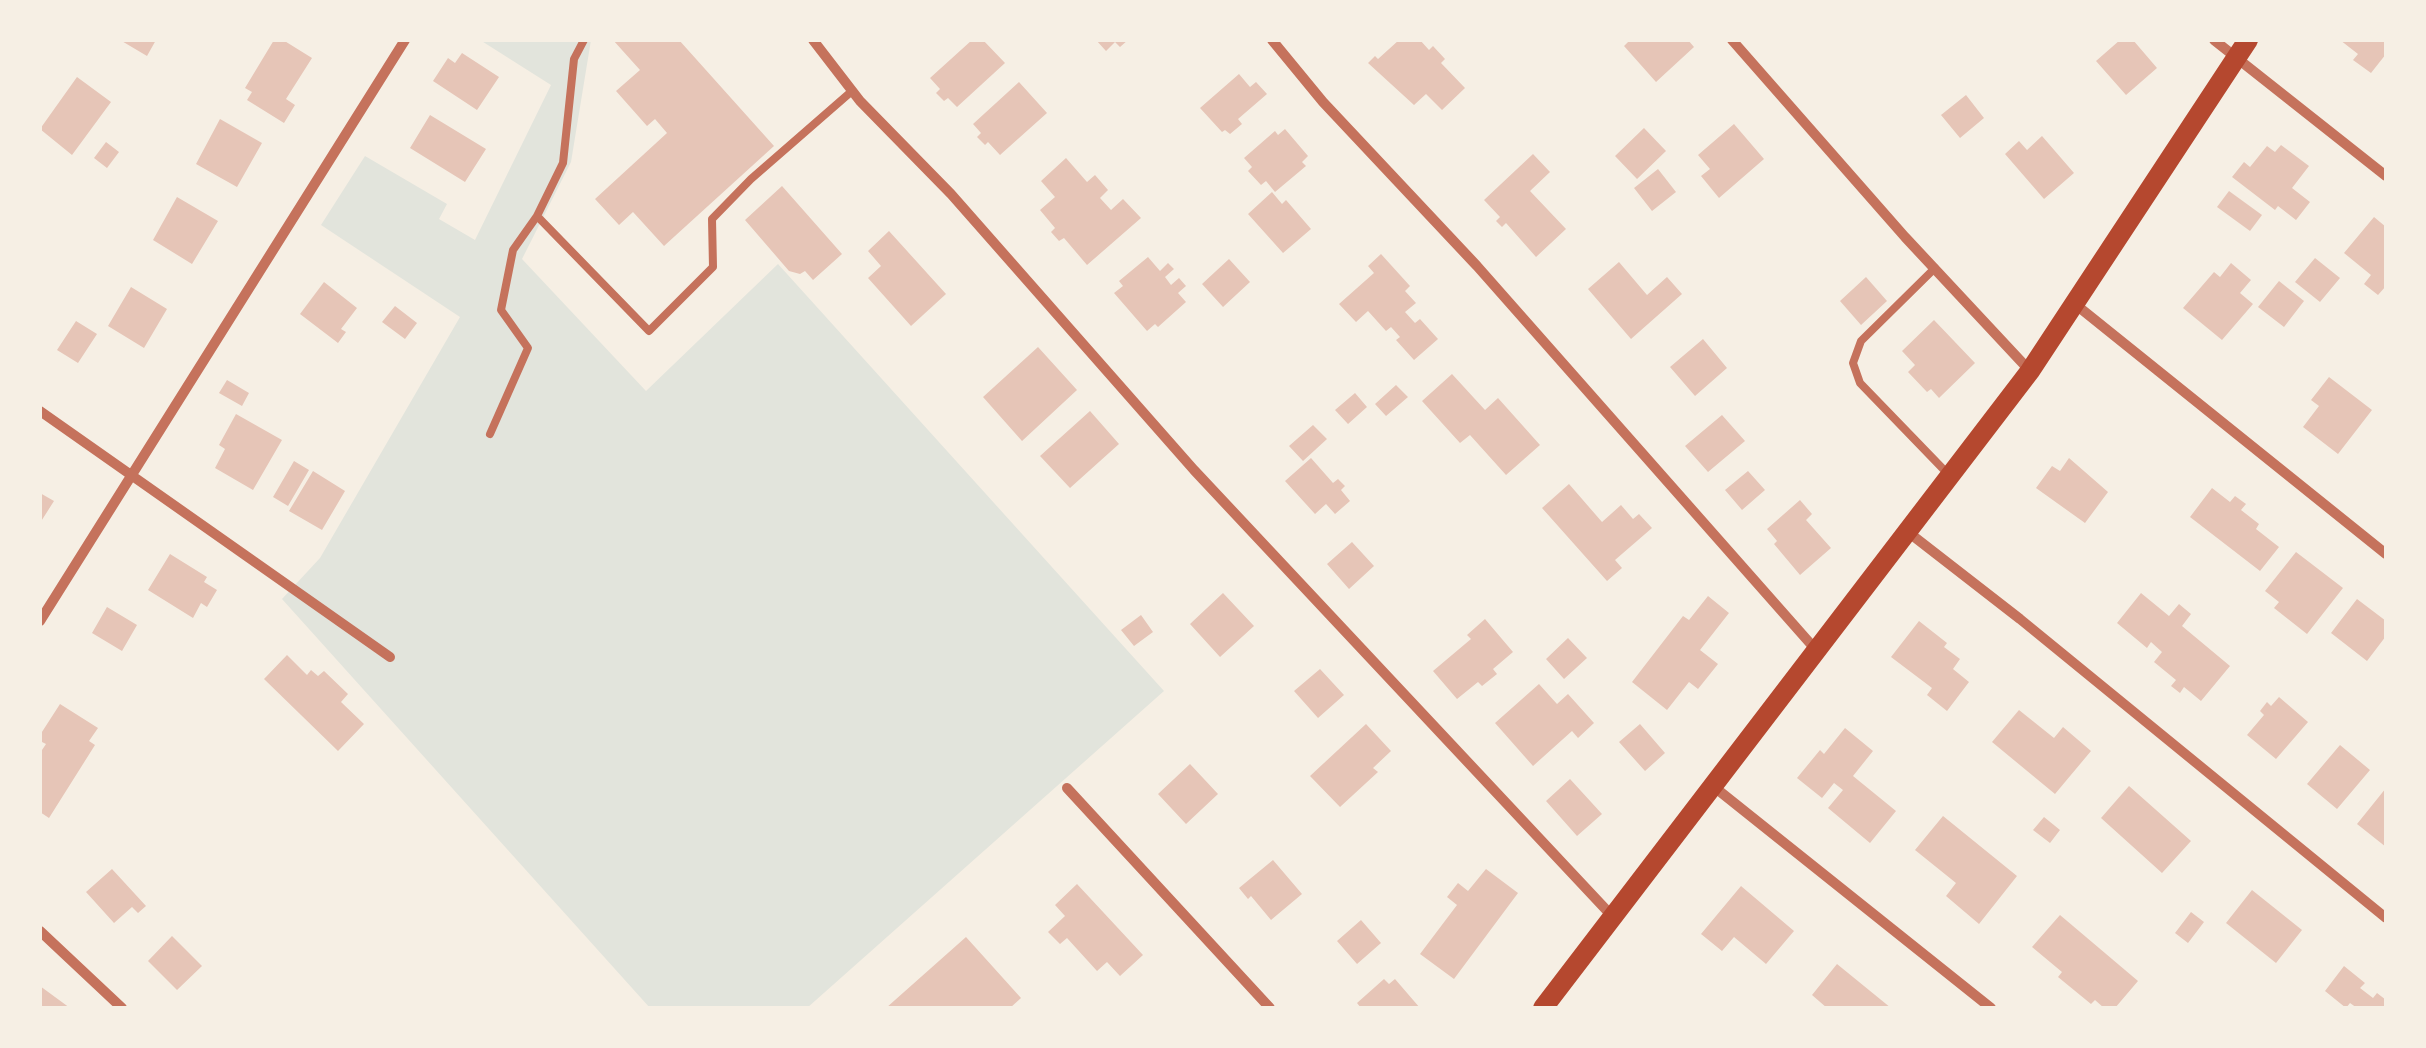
<!DOCTYPE html>
<style>
body{margin:0}
#map{position:relative;width:2426px;height:1048px;overflow:hidden;background:#f6efe4;font-family:Lato,sans-serif}
canvas{display:block}
.frame{position:absolute;inset:0;border:42px solid #f6efe4;pointer-events:none}
</style>
<div id="map">
<canvas width="2426" height="1048"></canvas>
<div class="frame"></div>
</div>
<script>
const g = document.querySelector('canvas').getContext('2d');
g.lineJoin = 'round';
function paint(path, color) {
  g.fillStyle = color;
  g.fill(path, 'evenodd');
}
function toPath(rows) {
  const path = new Path2D();
  for (const r of rows) {
    path.moveTo(r[0], r[1]);
    for (let i = 2; i < r.length; i += 2) path.lineTo(r[i], r[i + 1]);
  }
  return path;
}
function trace(path, color, width, dash) {
  g.strokeStyle = color;
  g.lineWidth = width;
  g.lineCap = dash ? 'butt' : 'round';
  g.setLineDash(dash || []);
  g.stroke(path);
}
const green = toPath([
 [480,40,591,40,571,162,522,259,646,391,778,264,1164,691,807,1008,650,1008,282,599,320,558,460,317,321,225,365,156,447,204,439,219,475,240,551,85]
]);
const building = toPath([
 [120,40,156,40,147,56],
 [274,40,283,40,312,58,286,99,295,105,284,123,247,100,252,92,245,88],
 [613,40,679,40,774,146,664,246,633,212,619,225,595,199,667,133,655,119,647,126,616,91,640,70],
 [972,40,983,40,1005,63,957,107,948,98,944,101,936,93,940,89,930,78],
 [1096,40,1128,40,1120,47,1115,42,1106,51],
 [1399,40,1420,40,1429,50,1433,46,1445,59,1441,63,1465,88,1442,110,1426,94,1414,105,1368,63,1375,56,1378,59],
 [1630,40,1688,40,1694,47,1656,82,1624,46],
 [2120,40,2133,40,2157,68,2126,95,2096,61],
 [2340,40,2386,40,2386,54,2371,73,2353,60,2358,54],
 [462,53,499,77,477,110,433,81,448,58,455,63],
 [1239,74,1250,87,1256,82,1267,94,1238,119,1242,124,1230,134,1225,130,1222,132,1200,108],
 [77,77,111,102,72,155,40,129],
 [1019,82,1047,113,1000,155,988,142,985,145,977,137,981,133,973,124],
 [1966,95,1984,118,1960,138,1941,115],
 [430,115,486,149,465,182,410,148],
 [220,119,262,143,237,187,196,164],
 [1734,124,1764,159,1719,198,1701,176,1710,169,1698,155],
 [1644,128,1666,151,1637,179,1615,156],
 [1285,129,1308,156,1302,162,1306,166,1275,192,1266,181,1261,185,1248,171,1252,167,1244,158,1275,131,1278,135],
 [2042,136,2074,173,2044,199,2005,154,2019,141,2027,150],
 [106,142,119,152,107,168,94,158],
 [2281,145,2309,166,2292,188,2310,202,2296,220,2278,206,2275,210,2232,177,2244,162,2250,167,2267,146,2275,152],
 [1533,154,1550,172,1530,191,1566,229,1536,257,1506,223,1502,227,1496,221,1500,217,1484,200],
 [1066,158,1087,182,1095,175,1108,190,1100,198,1111,210,1123,199,1141,218,1087,265,1064,238,1059,241,1051,232,1055,228,1040,210,1055,197,1041,181],
 [1658,169,1676,192,1652,211,1634,188],
 [782,186,842,254,813,280,805,271,800,274,789,271,745,220],
 [2229,191,2262,215,2250,231,2217,207],
 [1272,192,1282,204,1286,200,1311,229,1283,253,1248,214],
 [177,197,218,221,192,264,153,240],
 [2374,217,2386,227,2386,286,2378,295,2364,284,2371,275,2344,253],
 [889,231,946,294,911,326,868,278,881,266,868,251],
 [1381,254,1410,286,1405,291,1416,303,1405,312,1415,323,1420,319,1438,339,1414,360,1396,340,1400,337,1391,327,1386,331,1368,311,1356,322,1339,304,1374,273,1368,266],
 [1148,257,1160,271,1168,263,1174,269,1165,277,1171,285,1179,278,1186,286,1178,293,1186,302,1158,327,1155,324,1147,331,1114,293,1123,286,1119,281],
 [2315,258,2340,278,2320,302,2295,282],
 [1229,259,1250,282,1223,307,1202,284],
 [1619,262,1647,295,1667,277,1682,294,1631,339,1588,289],
 [2231,263,2251,280,2240,293,2253,304,2222,340,2183,308,2214,272,2220,277],
 [1866,277,1887,301,1861,325,1840,301],
 [2279,281,2304,301,2284,327,2258,307],
 [324,282,357,308,341,329,346,332,338,343,300,314],
 [131,287,167,309,144,348,108,326],
 [395,306,417,323,405,339,382,322],
 [1934,320,1975,363,1939,398,1931,389,1927,392,1908,372,1915,365,1902,351],
 [76,321,97,334,78,363,57,350],
 [1703,339,1727,368,1695,396,1670,367],
 [1038,347,1077,390,1022,441,983,397],
 [1452,374,1485,410,1498,398,1540,445,1506,475,1470,435,1460,443,1422,401],
 [2329,377,2372,410,2338,454,2303,427,2319,406,2311,400],
 [227,380,249,393,242,406,219,393],
 [1396,385,1408,397,1386,416,1375,404],
 [1355,393,1367,407,1348,424,1335,410],
 [1090,411,1119,444,1070,488,1040,456],
 [236,414,282,440,253,490,215,468,225,449,219,445],
 [1722,415,1745,441,1708,472,1685,446],
 [1313,425,1327,439,1303,461,1289,446],
 [1311,458,1333,483,1338,479,1345,486,1341,490,1350,501,1335,514,1326,504,1315,514,1285,481],
 [2069,458,2108,492,2085,523,2036,488,2052,466,2060,471],
 [294,461,309,470,288,506,273,497],
 [313,471,345,491,322,530,289,511],
 [1748,471,1765,490,1742,510,1725,490],
 [1569,484,1602,522,1621,505,1633,519,1639,514,1652,528,1615,560,1622,568,1607,581,1542,508],
 [2212,488,2230,502,2235,496,2246,504,2241,510,2259,524,2256,529,2279,547,2260,571,2190,517],
 [40,493,54,501,40,523],
 [1800,500,1812,514,1806,520,1831,548,1800,575,1774,544,1777,541,1767,529],
 [1352,542,1374,566,1349,589,1327,564],
 [2296,552,2343,588,2307,634,2274,608,2279,602,2265,591],
 [170,554,207,577,204,582,217,590,207,607,201,603,193,618,148,590],
 [1223,593,1254,626,1220,657,1190,624],
 [2141,593,2169,616,2179,604,2191,614,2182,626,2230,666,2201,701,2184,687,2180,693,2171,686,2176,680,2154,662,2162,652,2151,642,2147,648,2117,623],
 [1708,596,1729,613,1700,650,1718,664,1698,689,1689,682,1667,710,1632,682,1683,616,1689,620],
 [2357,599,2386,621,2386,636,2367,661,2331,633],
 [107,607,137,625,122,651,92,633],
 [1141,615,1153,632,1134,646,1121,630],
 [1485,619,1513,652,1493,669,1497,674,1482,686,1478,682,1457,699,1433,671,1471,639,1467,635],
 [1919,621,1947,643,1944,647,1960,659,1953,669,1969,682,1947,711,1927,695,1932,688,1891,657],
 [1568,638,1587,658,1564,679,1546,659],
 [287,655,307,675,311,670,318,676,324,671,348,694,341,702,364,724,338,751,264,679],
 [1320,669,1344,695,1318,718,1294,691],
 [1539,684,1557,704,1568,694,1594,723,1578,738,1572,731,1533,766,1495,723],
 [2279,697,2308,722,2276,759,2247,735,2264,715,2260,711,2267,702,2271,706],
 [60,704,98,728,89,741,95,745,49,818,40,812,40,753,46,744,40,741,40,735],
 [2019,710,2054,738,2063,727,2091,751,2055,794,1992,742],
 [1366,724,1391,751,1373,768,1378,772,1340,807,1310,776],
 [1640,724,1665,753,1645,771,1619,742],
 [1845,728,1873,751,1853,776,1896,811,1870,843,1828,808,1843,790,1834,783,1822,798,1797,778,1820,750,1824,754],
 [2340,745,2370,770,2337,809,2307,784],
 [1190,764,1218,794,1186,824,1158,794],
 [1570,779,1602,814,1577,836,1546,801],
 [2129,786,2191,841,2162,873,2101,818],
 [2386,788,2386,847,2357,824],
 [1943,816,2017,876,1979,924,1946,896,1956,883,1915,850],
 [2044,817,2060,830,2050,843,2033,830],
 [1273,860,1302,894,1271,920,1251,896,1248,899,1239,888],
 [112,869,146,906,138,913,132,907,114,923,86,892],
 [1486,869,1518,893,1454,979,1420,954,1457,905,1447,897,1458,883,1468,891],
 [1077,884,1143,955,1120,976,1107,962,1097,971,1067,938,1060,944,1048,932,1065,916,1055,905],
 [1741,886,1794,931,1766,964,1734,937,1722,951,1701,934],
 [2252,890,2302,930,2276,963,2226,923],
 [2191,912,2204,922,2188,943,2175,933],
 [2060,915,2138,981,2115,1008,2104,1008,2095,1000,2091,1004,2058,977,2062,972,2032,947],
 [1361,920,1381,943,1357,964,1337,941],
 [172,936,202,966,177,990,148,961],
 [966,937,1021,998,1010,1008,886,1008],
 [1837,964,1891,1008,1827,1008,1812,995],
 [2344,966,2365,983,2360,988,2373,998,2377,993,2386,1000,2386,1008,2357,1008,2350,1003,2346,1008,2325,991],
 [1384,979,1389,984,1395,979,1420,1008,1361,1008,1357,1003],
 [40,986,70,1008,40,1008]
]);
const service = toPath([
 [537,216,649,331,713,267,712,219,751,179,852,91],
 [1935,268,1861,341,1853,363,1860,383,1947,473],
 [490,434,528,348,501,310,513,250,537,216,563,163,574,59,584,40]
]);
const minor = toPath([
 [813,40,860,101,951,194,1194,470,1612,916],
 [1272,40,1323,102,1477,266,1816,650],
 [1732,40,1905,237,2030,371],
 [2214,40,2386,176],
 [2075,304,2386,554],
 [40,411,390,657],
 [1908,532,2020,619,2386,918],
 [40,621,405,40],
 [1713,786,1991,1008],
 [1067,788,1270,1008],
 [40,931,122,1008]
]);
const secondary = toPath([
 [1543,1008,2030,371,2248,40]
]);
paint(green, '#e2e4dc');
paint(building, '#e6c5b7');
trace(service, '#c5725c', 8);
trace(minor, '#c5725c', 10);
trace(secondary, '#b5482f', 20);
</script>
